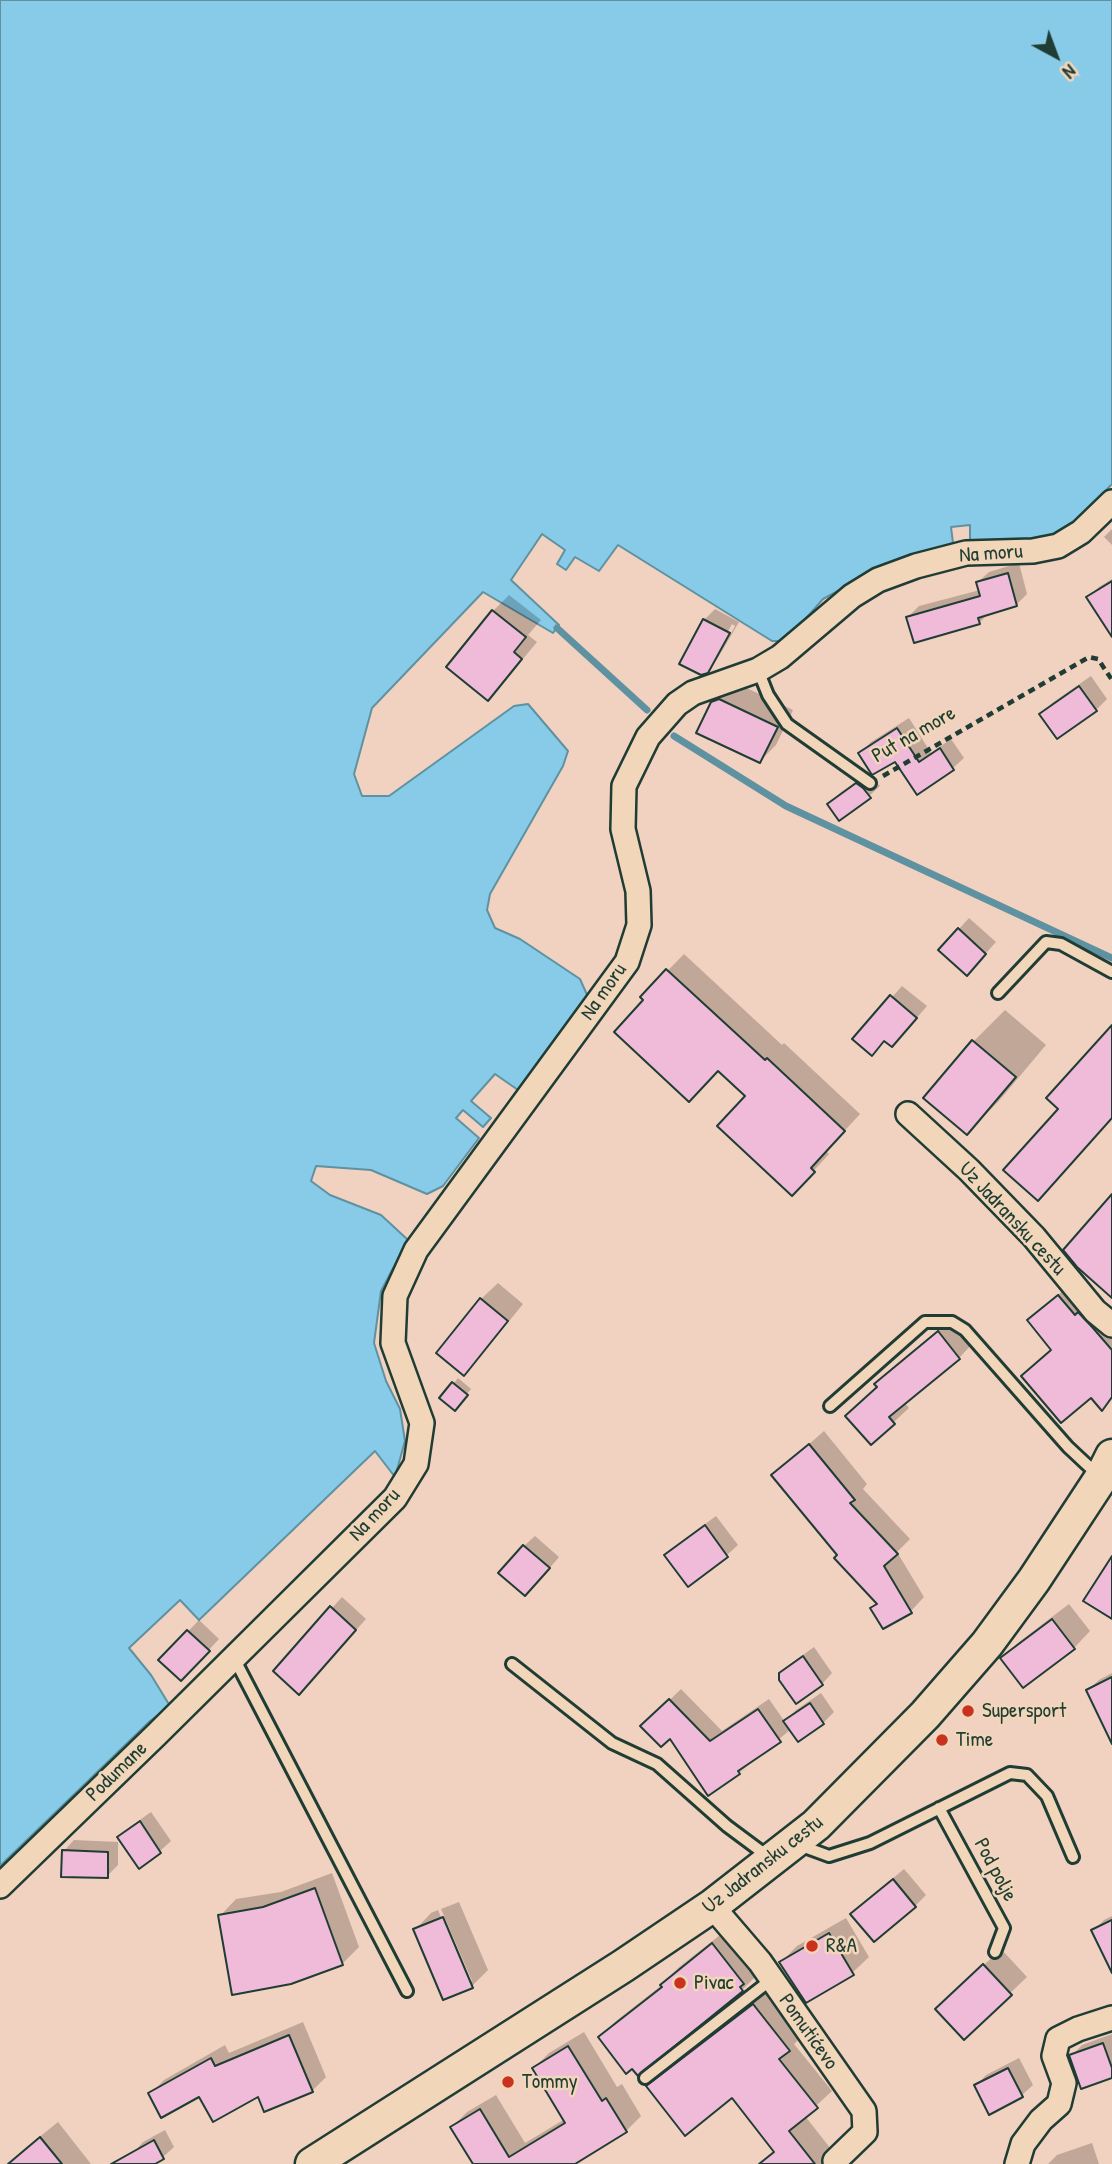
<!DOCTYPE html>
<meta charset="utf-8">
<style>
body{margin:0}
#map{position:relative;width:1112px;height:2164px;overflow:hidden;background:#f1d1bf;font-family:"Patrick Hand",sans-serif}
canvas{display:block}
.north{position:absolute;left:1021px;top:21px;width:70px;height:70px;-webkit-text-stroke:5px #f2d6b9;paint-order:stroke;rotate:139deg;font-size:19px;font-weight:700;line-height:28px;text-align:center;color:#1f3d34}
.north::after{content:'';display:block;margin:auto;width:24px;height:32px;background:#1f3d34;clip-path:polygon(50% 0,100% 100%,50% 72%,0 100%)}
</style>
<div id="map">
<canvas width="1112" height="2164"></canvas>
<div class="north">N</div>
</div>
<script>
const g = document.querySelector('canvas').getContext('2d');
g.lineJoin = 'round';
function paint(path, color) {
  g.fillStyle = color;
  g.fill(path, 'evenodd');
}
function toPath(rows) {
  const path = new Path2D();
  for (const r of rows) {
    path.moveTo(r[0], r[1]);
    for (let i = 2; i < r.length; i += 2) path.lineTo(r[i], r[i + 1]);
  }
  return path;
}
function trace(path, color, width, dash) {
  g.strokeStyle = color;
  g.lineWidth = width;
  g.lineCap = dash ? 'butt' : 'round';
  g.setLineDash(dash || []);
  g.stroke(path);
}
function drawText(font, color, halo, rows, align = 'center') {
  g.font = font + ' "Patrick Hand",sans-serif';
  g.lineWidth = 5;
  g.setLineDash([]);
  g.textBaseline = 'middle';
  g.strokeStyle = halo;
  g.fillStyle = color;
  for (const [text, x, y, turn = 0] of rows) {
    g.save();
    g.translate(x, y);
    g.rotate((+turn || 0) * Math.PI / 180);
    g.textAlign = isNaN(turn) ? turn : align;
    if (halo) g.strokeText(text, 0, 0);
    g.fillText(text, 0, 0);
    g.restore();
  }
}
const water = toPath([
 [0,0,1112,0,1112,484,1067,530,1027,543,970,542,970,525,951,527,953,543,880,568,823,599,786,641,772,641,618,545,599,571,575,557,566,570,557,564,565,550,542,534,511,580,559,625,553,633,483,592,372,708,354,774,362,796,389,796,514,706,528,704,568,751,563,766,490,894,487,910,495,928,520,939,580,979,588,997,518,1090,495,1074,471,1101,491,1118,483,1127,463,1110,456,1118,479,1138,443,1186,427,1194,371,1170,316,1166,311,1181,330,1195,381,1215,408,1240,381,1291,374,1343,386,1381,400,1409,405,1441,395,1477,375,1451,199,1620,180,1600,129,1648,151,1675,170,1706,150,1721,0,1866,0,0]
]);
const shadow = toPath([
 [1112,529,1112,545,1104,537],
 [1019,563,1027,594,1016,605,989,613,979,623,908,617,919,606,980,590,978,582,989,572],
 [1112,579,1112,633,1089,597,1099,587],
 [509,595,541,620,528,635,537,642,504,682,488,698,448,666,493,611],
 [715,609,739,622,715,663,735,626,732,624,710,665,713,665,707,671,704,620],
 [1091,676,1107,699,1096,710,1058,737,1042,714,1052,703],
 [736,683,793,710,776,745,760,761,712,703,729,686],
 [909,718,931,753,951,739,964,758,953,768,918,793,895,760,860,753,871,742],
 [868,773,880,786,869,796,829,804,840,793],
 [969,918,996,942,977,963,959,929],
 [684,954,782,1045,784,1043,860,1114,826,1151,829,1154,808,1177,747,1096,642,997],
 [902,986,927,1006,903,1034,885,1039,855,1039],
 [1005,1010,1046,1045,998,1102,967,1133,926,1098,974,1041],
 [1112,1028,1112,1119,1038,1199,1061,1109],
 [1075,1280,1112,1315,1112,1398,1102,1408,1091,1395,1023,1376,1053,1348,1029,1320],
 [498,1283,523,1304,480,1357,464,1373,438,1352,481,1299],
 [953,1318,973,1343,959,1358,904,1402,909,1408,871,1443,879,1386,877,1384,891,1369],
 [458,1378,471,1389,459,1404,442,1398],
 [824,1431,867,1484,863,1489,910,1539,897,1552,924,1597,911,1611,872,1608,878,1602,774,1475],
 [716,1516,738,1545,727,1555,688,1585,666,1556,677,1545],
 [535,1536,559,1557,536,1584,524,1546],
 [342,1597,366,1619,310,1682,276,1671],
 [1069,1604,1090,1631,1074,1648,1002,1658,1019,1642],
 [199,1620,219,1639,192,1668,161,1660],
 [814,1647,832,1673,822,1684,796,1702,778,1676,789,1665],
 [1112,1673,1112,1716,1088,1690,1099,1680],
 [681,1689,722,1731,769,1699,785,1722,796,1710,821,1693,834,1712,823,1723,791,1729,739,1773,670,1736,643,1726],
 [151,1812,171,1841,160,1851,139,1866,119,1837,130,1827],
 [74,1840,118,1842,118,1865,107,1876,64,1851],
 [904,1869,926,1895,915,1906,863,1903],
 [332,1873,359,1947,343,1963,291,1982,220,1916,236,1899,281,1892],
 [459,1902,488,1970,472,1986,415,1930,431,1913,438,1910,468,1981,472,1981,441,1909],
 [1112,1916,1112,1962,1093,1931,1104,1920],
 [846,1918,869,1957,852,1973,781,1962,797,1946],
 [729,1928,758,1974,742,1990,600,2037,616,2021,662,1985,678,1968],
 [1001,1949,1027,1977,964,2037,954,1993],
 [769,1990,804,2034,794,2044,832,2091,805,2116,838,2158,832,2164,759,2164,775,2150,733,2096,648,2086,663,2071],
 [303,2022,326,2077,312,2091,200,2095,150,2094,164,2080,225,2045,229,2053],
 [584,2032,617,2087,622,2084,641,2116,626,2131,572,2164,475,2164,452,2127,467,2112,496,2095,525,2143,565,2119,534,2068,549,2053],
 [1112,2034,1112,2076,1071,2056,1082,2045],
 [1019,2058,1033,2085,1022,2095,976,2086,986,2075],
 [58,2122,91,2164,9,2164,22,2151],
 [165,2130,174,2147,163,2157,151,2164,139,2164,133,2153,143,2142],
 [1092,2143,1099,2164,1048,2164,1057,2155]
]);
const stream = toPath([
 [557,628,647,710],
 [674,736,786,806,1112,958]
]);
const building = toPath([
 [1008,573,1017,606,978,618,980,624,914,643,906,617,980,596,976,582,1008,573],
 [1112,581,1112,637,1086,597,1112,581],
 [492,610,526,637,514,652,522,659,488,701,446,667,492,610],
 [703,619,730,633,708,673,701,675,679,664,703,619],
 [1079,686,1097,711,1057,739,1039,714,1079,686],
 [719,699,778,727,760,763,696,733,711,702,719,699],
 [897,728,919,762,940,748,954,770,917,795,895,762,872,775,858,753,897,728],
 [856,783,863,788,871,798,839,821,827,804,856,783],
 [958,928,986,954,967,976,938,950,958,928],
 [666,969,765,1060,767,1058,845,1131,811,1168,815,1172,792,1196,717,1126,745,1096,718,1071,689,1102,614,1032,643,1000,640,997,666,969],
 [890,995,917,1018,892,1047,884,1041,872,1056,852,1039,890,995],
 [1112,1025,1112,1118,1038,1201,1003,1170,1058,1109,1046,1098,1112,1025],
 [972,1040,1016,1077,967,1135,923,1098,972,1040],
 [1112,1194,1112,1298,1077,1267,1063,1250,1112,1194],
 [1058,1295,1075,1315,1078,1312,1093,1328,1112,1350,1112,1397,1102,1411,1091,1398,1061,1423,1021,1376,1051,1350,1027,1320,1058,1295],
 [480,1298,508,1321,464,1376,436,1353,480,1298],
 [938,1331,960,1359,889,1417,895,1424,871,1445,845,1416,877,1387,874,1384,938,1331],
 [452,1382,468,1395,455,1411,439,1398,452,1382],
 [809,1444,855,1500,850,1503,898,1554,884,1566,912,1613,883,1629,870,1608,877,1604,834,1558,837,1555,771,1475,809,1444],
 [705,1525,728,1557,688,1587,664,1555,705,1525],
 [523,1545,550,1568,525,1596,498,1573,523,1545],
 [1112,1556,1112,1619,1083,1601,1112,1556],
 [330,1606,356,1630,299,1695,273,1671,330,1606],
 [1052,1619,1075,1649,1023,1688,1000,1658,1052,1619],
 [187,1630,210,1651,181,1681,158,1660,187,1630],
 [803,1656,823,1685,796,1704,779,1680,779,1673,803,1656],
 [1112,1677,1112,1744,1086,1690,1112,1677],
 [669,1699,710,1741,758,1709,781,1742,738,1771,740,1774,708,1796,670,1739,661,1747,640,1726,669,1699],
 [810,1703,824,1724,798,1742,783,1721,810,1703],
 [140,1821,161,1853,139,1869,117,1837,140,1821],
 [62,1850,108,1852,108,1878,61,1877,62,1850],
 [893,1879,916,1907,874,1942,850,1914,893,1879],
 [315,1888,343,1965,291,1984,232,1995,218,1915,263,1907,315,1888],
 [443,1917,473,1988,443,2000,413,1929,443,1917],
 [1112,1920,1112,1973,1091,1930,1112,1920],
 [829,1933,854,1975,806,2003,779,1962,829,1933],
 [712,1943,744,1984,740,1987,743,1991,638,2076,632,2069,626,2074,598,2037,662,1987,660,1985,712,1943],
 [983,1964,1012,1995,964,2040,935,2009,983,1964],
 [753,2004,790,2051,779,2059,818,2108,789,2131,815,2164,759,2164,774,2152,732,2098,685,2136,646,2086,753,2004],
 [289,2035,313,2092,264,2112,258,2097,213,2122,199,2097,161,2118,148,2093,211,2058,215,2066,289,2035],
 [1103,2043,1112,2068,1112,2078,1081,2089,1069,2055,1103,2043],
 [568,2046,602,2101,606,2098,627,2132,575,2164,473,2164,450,2127,480,2109,509,2157,565,2123,532,2068,568,2046],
 [1008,2068,1023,2097,989,2115,974,2085,1008,2068],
 [40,2137,62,2164,8,2164,40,2137],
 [154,2140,164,2159,155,2164,111,2164,154,2140]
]);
const path = toPath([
 [883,776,1089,657,1098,659,1112,680]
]);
const lane = toPath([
 [758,670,768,695,787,724,870,783],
 [998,993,1046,942,1061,944,1112,972],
 [830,1406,925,1322,952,1322,965,1330,1068,1447,1099,1476],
 [234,1658,407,1991],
 [512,1664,612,1743,657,1764,727,1826,770,1858],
 [939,1808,1004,1928,995,1952],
 [799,1845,829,1856,870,1843,1010,1773,1027,1775,1047,1796,1073,1857],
 [645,2078,772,1979]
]);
const street = toPath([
 [908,1114,969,1170,1034,1237,1095,1311,1112,1325],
 [0,1886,157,1734,395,1498,416,1464,422,1423,393,1343,395,1296,416,1250,627,962,639,925,638,891,623,829,624,786,648,737,677,704,693,693,758,670,780,657,852,596,878,580,916,566,966,553,1033,551,1058,546,1081,532,1112,502],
 [712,1906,760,1962,864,2111,865,2132,835,2161],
 [1017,2164,1023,2144,1041,2120,1059,2104,1064,2083,1054,2056,1058,2039,1078,2029,1112,2018]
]);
const secondary = toPath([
 [312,2164,623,1966,712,1906,816,1825,925,1715,987,1644,1034,1580,1101,1478,1112,1456]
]);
const markers = [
 [968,1711,7,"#c8321e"],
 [942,1740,7,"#c8321e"],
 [812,1946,7,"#c8321e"],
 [680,1983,7,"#c8321e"],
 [508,2082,7,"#c8321e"]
];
const streetNames = [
 ["Na moru",991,554,-4],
 ["Put na more",914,735,-30],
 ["Na moru",604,992,-55],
 ["Uz Jadransku cestu",1012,1219,47],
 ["Na moru",375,1515,-47],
 ["Podumane",117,1772,-44],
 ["Uz Jadransku cestu",763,1865,-38],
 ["Pod polje",995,1870,62],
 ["Pomutićevo",808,2032,55]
];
const poiNames = [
 ["Supersport",982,1711],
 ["Time",956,1740],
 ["R&A",826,1946],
 ["Pivac",694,1983],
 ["Tommy",522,2082]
];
paint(water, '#88cbe9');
trace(water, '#5e92a1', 2);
paint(shadow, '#0003');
trace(stream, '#5e92a1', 7);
paint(building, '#efbbd8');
trace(building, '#1f3d34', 2);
trace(lane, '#1f3d34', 16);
trace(street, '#1f3d34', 28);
trace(secondary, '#1f3d34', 37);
trace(path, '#1f3d34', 4.5, [7, 5]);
trace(lane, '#f2d6b9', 10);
trace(street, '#f2d6b9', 23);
trace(secondary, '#f2d6b9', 32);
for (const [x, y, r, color] of markers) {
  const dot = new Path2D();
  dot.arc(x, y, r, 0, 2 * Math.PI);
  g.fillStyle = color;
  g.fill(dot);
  trace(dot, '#f2d6b9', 2.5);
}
drawText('21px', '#1f3d34', '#f2d6b9', streetNames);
drawText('21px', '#1f3d34', '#f2d6b9', poiNames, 'left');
</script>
